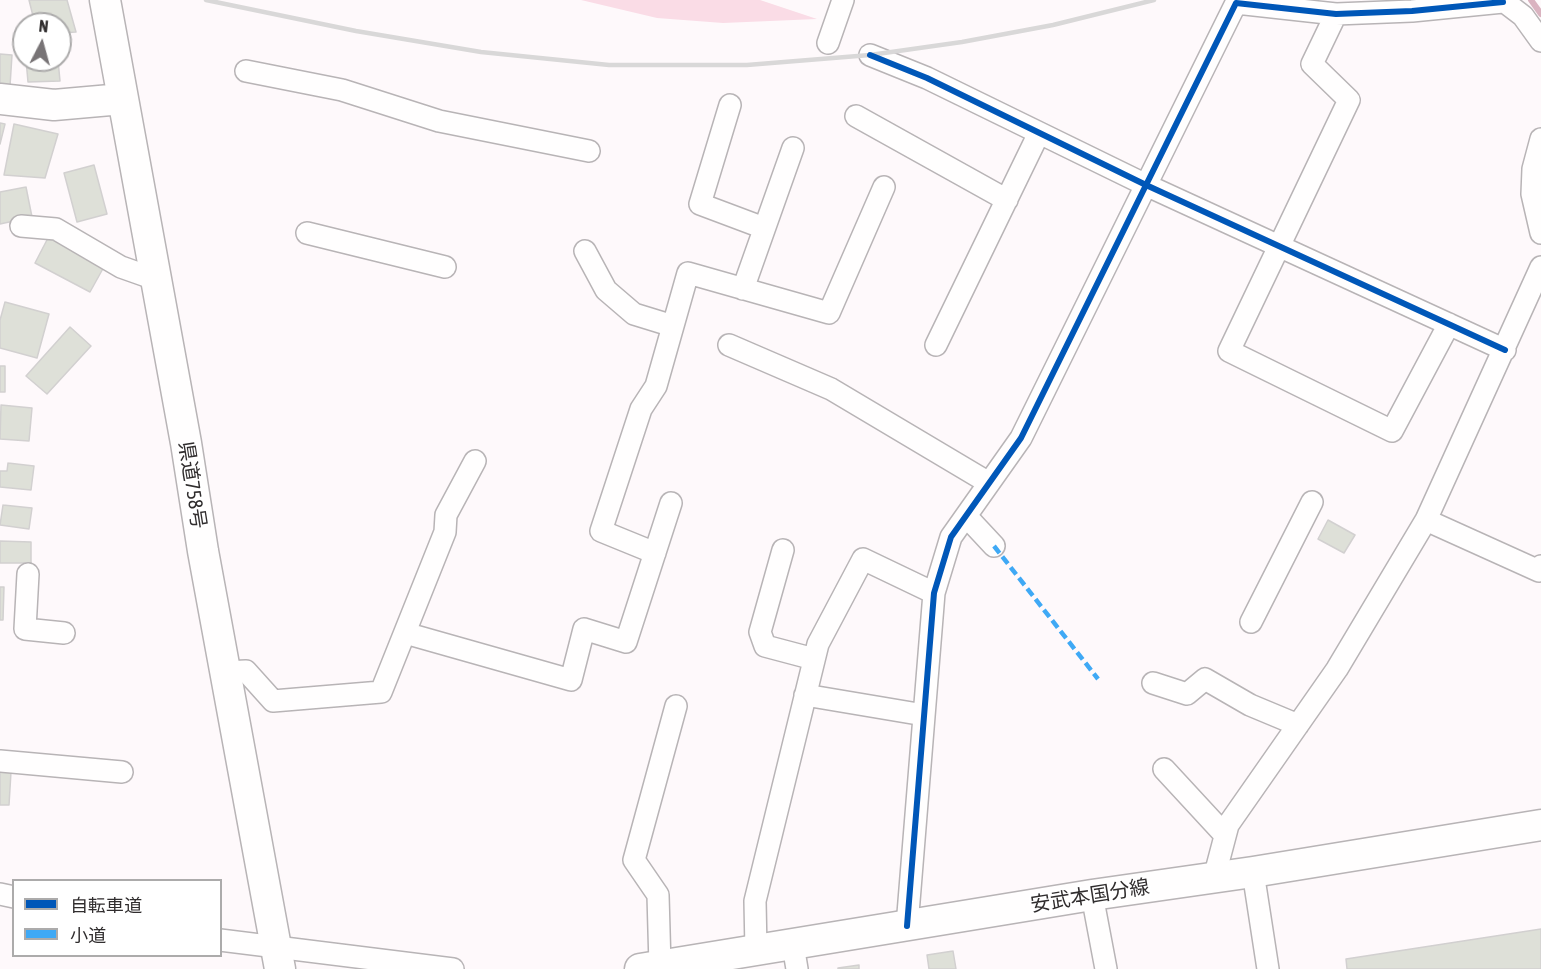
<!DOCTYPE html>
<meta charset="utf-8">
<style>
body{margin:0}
#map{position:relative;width:1541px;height:969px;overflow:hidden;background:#fef9fb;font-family:"Asap Condensed","Noto Sans JP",sans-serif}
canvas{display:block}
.legend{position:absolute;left:12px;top:879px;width:210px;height:78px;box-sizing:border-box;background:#fff;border:2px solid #acabab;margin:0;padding:8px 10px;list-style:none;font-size:18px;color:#302d2e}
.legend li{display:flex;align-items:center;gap:12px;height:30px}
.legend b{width:30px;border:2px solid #acabab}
.north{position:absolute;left:12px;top:12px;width:60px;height:60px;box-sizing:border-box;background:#fff;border:2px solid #acabab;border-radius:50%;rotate:6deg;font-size:16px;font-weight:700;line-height:24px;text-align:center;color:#302d2e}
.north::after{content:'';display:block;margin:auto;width:21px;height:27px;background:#787476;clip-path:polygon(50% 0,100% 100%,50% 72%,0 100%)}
</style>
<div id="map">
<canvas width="1541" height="969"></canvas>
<ul class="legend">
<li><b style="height:8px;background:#0057b8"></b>自転車道</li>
<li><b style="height:8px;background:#3fa9f5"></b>小道</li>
</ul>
<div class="north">N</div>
</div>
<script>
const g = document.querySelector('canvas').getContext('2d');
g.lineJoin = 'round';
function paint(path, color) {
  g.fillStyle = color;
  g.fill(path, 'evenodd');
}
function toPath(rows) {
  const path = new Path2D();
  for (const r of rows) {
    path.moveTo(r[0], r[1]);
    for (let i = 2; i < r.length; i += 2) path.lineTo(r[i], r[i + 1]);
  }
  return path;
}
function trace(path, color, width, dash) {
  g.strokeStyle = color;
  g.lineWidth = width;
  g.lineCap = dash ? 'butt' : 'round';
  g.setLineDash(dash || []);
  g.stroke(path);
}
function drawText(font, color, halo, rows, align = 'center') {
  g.font = font + ' "Asap Condensed","Noto Sans JP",sans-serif';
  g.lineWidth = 5;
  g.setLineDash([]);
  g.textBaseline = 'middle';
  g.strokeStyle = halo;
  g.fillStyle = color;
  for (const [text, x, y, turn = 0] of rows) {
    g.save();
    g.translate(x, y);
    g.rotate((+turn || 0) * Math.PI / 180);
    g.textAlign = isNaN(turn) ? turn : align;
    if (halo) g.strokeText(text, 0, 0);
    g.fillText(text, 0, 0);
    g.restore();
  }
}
const green = toPath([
 [581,0,760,0,817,19,723,23,657,18]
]);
const stream = toPath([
 [1531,0,1541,14]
]);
const building = toPath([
 [29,0,67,0,76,32,60,33,60,24,35,24,29,0],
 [0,54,12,55,10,86,0,84,0,54],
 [26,60,58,60,60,81,28,82,26,60],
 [0,123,5,124,0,144,0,123],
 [14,124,58,134,45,178,4,175,14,124],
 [94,165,107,214,77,222,64,173,94,165],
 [26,187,32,217,0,224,0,192,26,187],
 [49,236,105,265,90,292,35,263,49,236],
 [5,302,49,314,37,358,0,348,0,320,5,302],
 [70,327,91,346,47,394,26,376,70,327],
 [0,366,5,366,5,392,0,392,0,366],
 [1,405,32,408,29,441,0,439,1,405],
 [8,463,34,466,31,490,0,487,0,471,7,471,8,463],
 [3,505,32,508,29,529,0,525,3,505],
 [1328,520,1355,535,1344,553,1318,539,1328,520],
 [0,541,31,542,31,563,0,563,0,541],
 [0,587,4,587,3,620,0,620,0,587],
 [0,771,11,772,9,805,0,805,0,771],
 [1541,929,1541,969,1347,969,1346,959,1541,929],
 [953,951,956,969,929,969,927,955,953,951],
 [859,965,859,969,838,969,838,968,859,965]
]);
const street = toPath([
 [1502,0,1523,16,1541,41],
 [1336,14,1312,64,1349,100,1229,351,1392,431,1449,324],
 [828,43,843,0],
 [870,55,927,78,1146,185,1505,350],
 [246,71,342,90,439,121,589,151],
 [730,105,700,204,764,228],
 [856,116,1007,200],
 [1541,139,1533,169,1532,194,1541,233],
 [21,226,56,229,121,267,155,279],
 [307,233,445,267],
 [585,251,606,290,634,314,673,326],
 [743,289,793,148],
 [729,345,831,389,989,483],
 [936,345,1039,133],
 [966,516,994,546],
 [1426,520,1539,571,1541,566],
 [783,550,760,632,765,646,814,659],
 [655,553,601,531,641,409,656,386,688,273,829,313,884,187],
 [28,574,25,629,64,633],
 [1251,622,1312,502],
 [405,633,571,680,584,629,626,642,671,503],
 [224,672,246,671,273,701,381,692,445,532,446,515,475,461],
 [1153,683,1187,694,1205,679,1250,705,1298,725],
 [805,695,924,715],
 [0,761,122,772],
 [1164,769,1225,835],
 [1253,872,1268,969],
 [1214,878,1228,825,1337,669,1426,520,1541,267],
 [0,894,14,897],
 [1092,895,1106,969],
 [907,926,934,593,951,537,1021,438,1236,3,1336,14,1412,11,1503,2],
 [220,940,453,969],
 [793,945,797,969],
 [756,951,755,901,818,644,863,559,934,593],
 [660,966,658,895,634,860,676,706]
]);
const secondary = toPath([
 [105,0,186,443,203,551,280,969],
 [0,99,54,105,122,99],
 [640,969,1092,895,1253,872,1541,825]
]);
const rail = toPath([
 [206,0,356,31,481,52,609,65,747,65,870,55,962,42,1053,25,1154,0]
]);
const quiet = toPath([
 [994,546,1098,679]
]);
const cycleway = toPath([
 [870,55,927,78,1146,185,1505,350],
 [907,926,934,593,951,537,1021,438,1236,3,1336,14,1412,11,1503,2]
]);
const streetNames = [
 ["県道758号",192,485,81],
 ["安武本国分線",1090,896,-9]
];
paint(green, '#fadce6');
trace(stream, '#dab3c0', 6);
paint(building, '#dee0d8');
trace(building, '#d2d0d0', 1.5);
trace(street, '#b8b4b6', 24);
trace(secondary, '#b8b4b6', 33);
trace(street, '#fffefe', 21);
trace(secondary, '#fffefe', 30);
trace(rail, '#d9d8d8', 4.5);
trace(quiet, '#3fa9f5', 4.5, [9, 4.5]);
trace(cycleway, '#0057b8', 6);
drawText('20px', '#302d2e', '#fff', streetNames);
</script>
